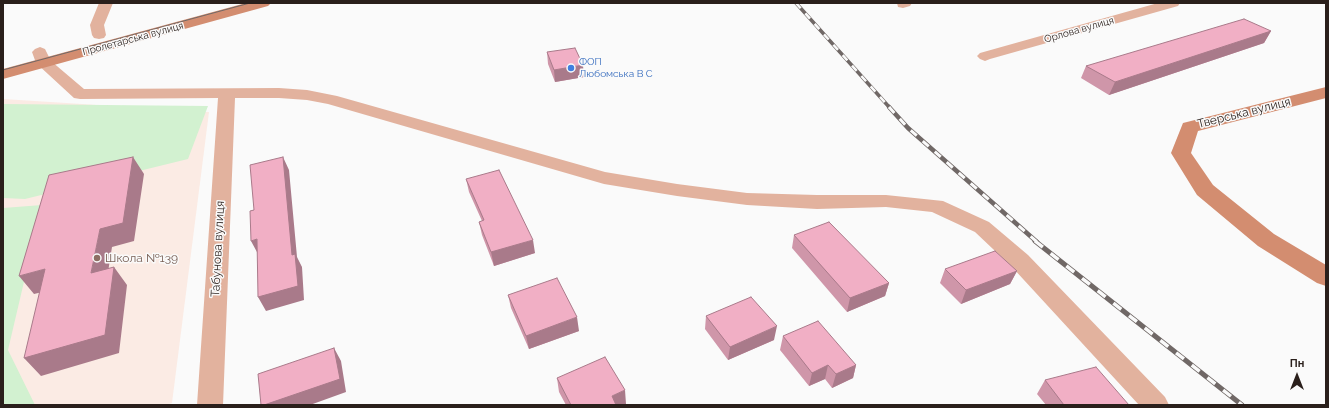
<!DOCTYPE html>
<meta charset="utf-8">
<style>
body{margin:0}
#map{position:relative;width:1329px;height:408px;overflow:hidden;background:#fafafa;font-family:Raleway,sans-serif}
canvas{display:block}
.frame{position:absolute;inset:0;border:4px solid #2a1f1b;pointer-events:none}
.north{position:absolute;left:1277px;top:356px;width:40px;height:40px;-webkit-text-stroke:3px #fafafa;paint-order:stroke;rotate:0deg;font-size:11px;font-weight:700;line-height:16px;text-align:center;color:#2a1f1b}
.north::after{content:'';display:block;margin:auto;width:14px;height:18px;background:#2a1f1b;clip-path:polygon(50% 0,100% 100%,50% 72%,0 100%)}
</style>
<div id="map">
<canvas width="1329" height="408"></canvas>
<div class="frame"></div>
<div class="north">Пн</div>
</div>
<script>
const g = document.querySelector('canvas').getContext('2d');
g.lineJoin = 'round';
function paint(path, color) {
  g.fillStyle = color;
  g.fill(path, 'evenodd');
}
function toPath(rows) {
  const path = new Path2D();
  for (const r of rows) {
    path.moveTo(r[0], r[1]);
    for (let i = 2; i < r.length; i += 2) path.lineTo(r[i], r[i + 1]);
  }
  return path;
}
function trace(path, color, width, dash) {
  g.strokeStyle = color;
  g.lineWidth = width;
  g.lineCap = dash ? 'butt' : 'round';
  g.setLineDash(dash || []);
  g.stroke(path);
}
function drawText(font, color, halo, rows, align = 'center') {
  g.font = font + ' Raleway,sans-serif';
  g.lineWidth = 3;
  g.setLineDash([]);
  g.textBaseline = 'middle';
  g.strokeStyle = halo;
  g.fillStyle = color;
  for (const [text, x, y, turn = 0] of rows) {
    g.save();
    g.translate(x, y);
    g.rotate((+turn || 0) * Math.PI / 180);
    g.textAlign = isNaN(turn) ? turn : align;
    if (halo) g.strokeText(text, 0, 0);
    g.fillText(text, 0, 0);
    g.restore();
  }
}
const built = toPath([
 [3,99,209,112,172,403,166,405,3,405]
]);
const green = toPath([
 [3,104,208,106,188,159,25,199,3,198],
 [42,205,8,350,35,405,3,405,3,208]
]);
const street = toPath([
 [99,3,113,3,104,25,106,35,104,38,99,39,94,38,92,35,90,25,99,3],
 [897,3,912,3,910,6,903,8,898,7,897,3],
 [1158,3,1180,3,1178,6,990,59,985,61,980,59,977,56,980,53,1158,3],
 [40,47,45,49,51,61,84,89,279,88,307,90,337,96,605,172,677,184,747,193,817,195,886,195,943,201,989,222,1028,255,1165,397,1169,405,1139,405,1012,267,975,232,932,212,886,207,817,209,747,205,677,196,604,184,328,104,307,100,279,98,235,98,223,405,197,405,218,98,80,99,74,98,36,63,32,52,35,49,40,47]
]);
const secondary = toPath([
 [246,3,271,3,268,6,3,79,3,69,246,3],
 [1326,87,1326,98,1198,131,1191,153,1213,185,1274,234,1326,265,1326,286,1317,283,1258,246,1197,195,1171,153,1183,123,1326,87]
]);
const tram = toPath([
 [3,70,250,3]
]);
const railFar2 = toPath([
 [796,3,890,108]
]);
const railFar1 = toPath([
 [889,107,908,128,1037,242]
]);
const rail = toPath([
 [1035,241,1242,405]
]);
const wall = toPath([
 [1271,31,1264,43,1109,95,1081,78,1086,66],
 [547,52,584,77,555,82,548,64],
 [466,179,535,253,494,266,482,235,479,222,482,221,469,192],
 [794,235,889,283,885,296,847,312,792,248],
 [945,269,1017,271,1010,284,961,304,940,283],
 [508,295,579,331,529,349,511,308],
 [706,316,774,340,728,360,705,329],
 [783,336,856,365,853,378,832,388,825,379,809,386,780,350],
 [557,378,626,404,623,405,566,405,559,392],
 [1045,380,1129,405,1046,405,1037,394]
]);
const shadedWall = toPath([
 [1271,31,1264,43,1109,95,1115,82],
 [583,65,584,77,555,82,554,70],
 [133,157,144,174,134,241,112,247,105,291,91,273,100,229],
 [283,157,289,170,297,257,302,267,304,300,266,311,258,297],
 [257,239,258,254,251,241],
 [533,240,535,253,494,266,491,252],
 [114,267,127,285,119,353,41,376,24,358],
 [45,269,59,288,34,294,19,276],
 [1017,271,1010,284,961,304,966,290],
 [889,283,885,296,847,312,850,298],
 [577,317,579,331,529,349,526,336],
 [777,326,774,340,728,360,730,347],
 [334,348,341,361,346,392,310,405,264,405],
 [828,365,825,379,809,386,812,373],
 [856,365,853,378,832,388,836,374],
 [625,390,626,404,623,405,613,405,612,396]
]);
const building = toPath([
 [1244,19,1271,31,1115,82,1086,66,1244,19],
 [575,48,583,65,554,70,547,52,575,48],
 [133,157,123,223,100,229,91,273,114,267,105,335,24,358,45,269,19,276,49,175,133,157],
 [283,157,292,255,295,254,298,286,258,297,257,239,251,241,250,211,254,210,250,165,283,157],
 [499,170,533,240,491,252,479,222,484,220,466,179,499,170],
 [829,222,889,283,850,298,794,235,829,222],
 [995,251,1017,271,966,290,945,269,995,251],
 [557,278,577,317,526,336,508,295,557,278],
 [751,297,777,326,730,347,706,316,751,297],
 [818,321,856,365,836,374,828,365,812,373,783,336,818,321],
 [334,348,340,379,264,405,261,405,258,374,334,348],
 [605,357,625,390,612,396,616,405,571,405,557,378,605,357],
 [1096,367,1129,405,1064,405,1045,380,1096,367]
]);
const markers = [
 [571,68,4,"#3f7fe0"],
 [97,258,4,"#8d6e63"]
];
const farStreetnames = [
 ["Орлова вулиця",1079,30,-16],
 ["Пролетарська вулиця",133,39,-15]
];
const farShopnames = [
 ["ФОП",579,62],
 ["Любомська В С",579,74]
];
const streetNames = [
 ["Тверська вулиця",1244,113,-14],
 ["Табунова вулиця",218,249,-87]
];
const educationNames = [
 ["Школа №139",105,258]
];
paint(built, '#fbebe4');
paint(green, '#d2f1d0');
paint(street, '#e2b29e');
paint(secondary, '#d38d70');
trace(tram, '#706866', 1);
trace(railFar2, '#706866', 3.5);
trace(railFar1, '#706866', 4.5);
trace(rail, '#706866', 5);
trace(railFar2, '#fafafa', 2.5, [7]);
trace(railFar1, '#fafafa', 3, [8]);
trace(rail, '#fafafa', 3.5, [10]);
paint(wall, '#cf96a9');
paint(shadedWall, '#a97a8a');
paint(building, '#f1afc5');
trace(building, '#a97a8a', 1);
for (const [x, y, r, color] of markers) {
  const dot = new Path2D();
  dot.arc(x, y, r, 0, 2 * Math.PI);
  g.fillStyle = color;
  g.fill(dot);
  trace(dot, '#fafafa', 1.5);
}
drawText('10px', '#2a1f1b', '#fafafa', farStreetnames);
drawText('10px', '#366cbe', '#fafafa', farShopnames, 'left');
drawText('12px', '#2a1f1b', '#fafafa', streetNames);
drawText('12px', '#785e54', '#fafafa', educationNames, 'left');
</script>
